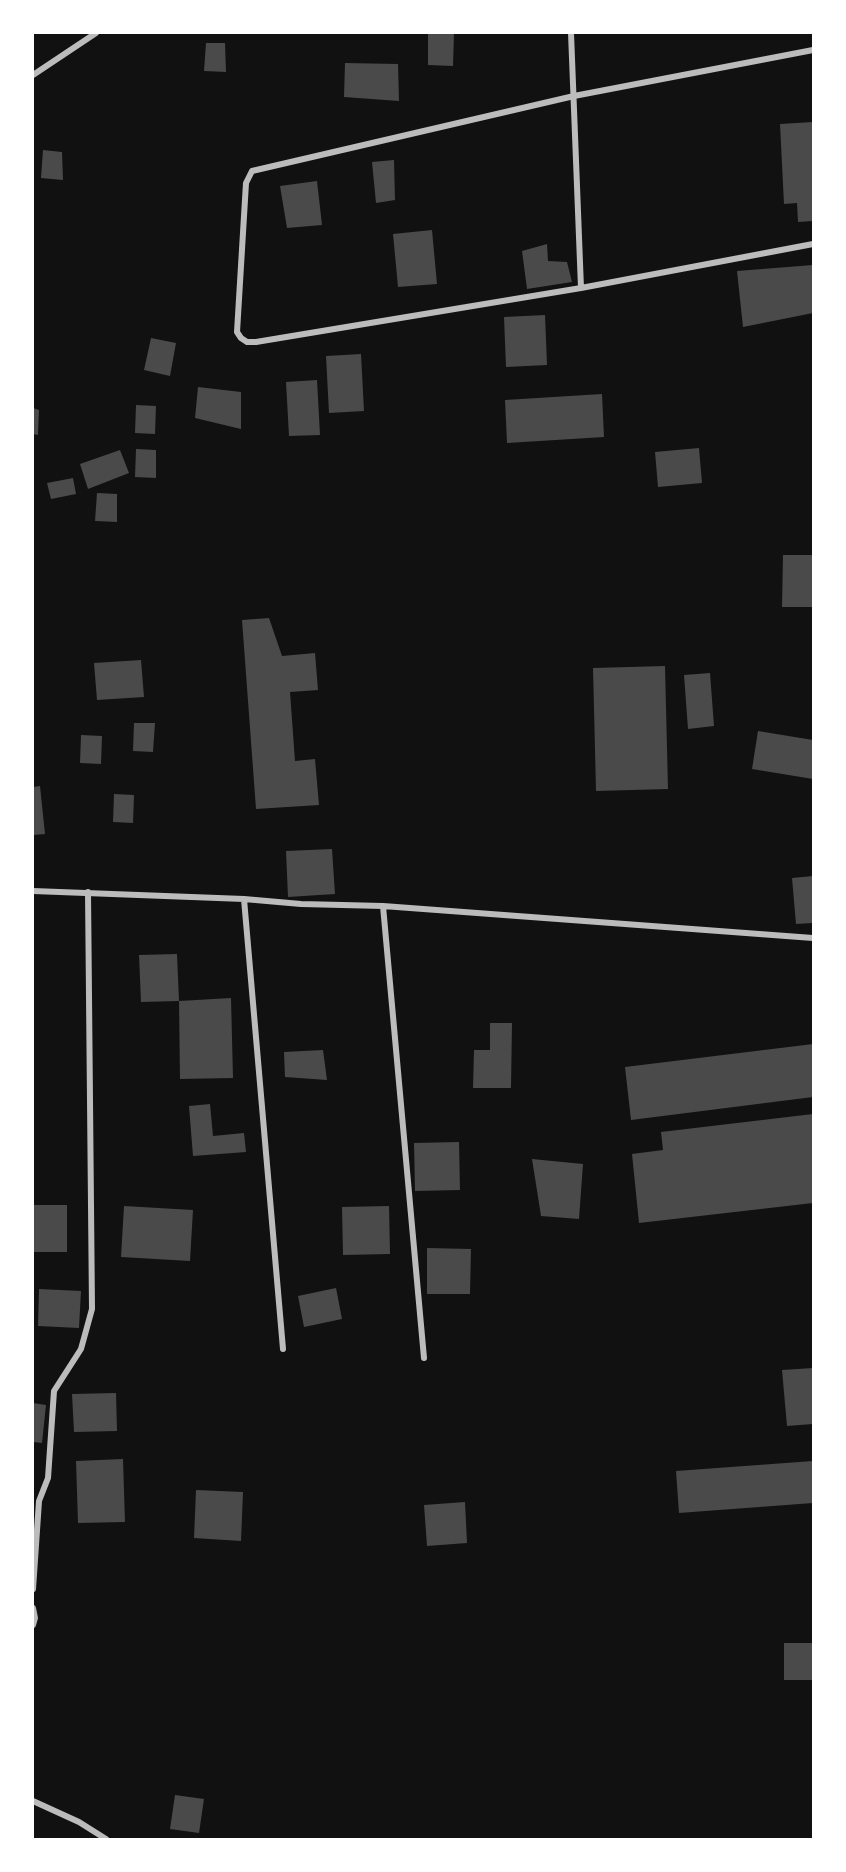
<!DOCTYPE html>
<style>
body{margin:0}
#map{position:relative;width:846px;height:1872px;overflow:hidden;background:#111;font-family:"Noto Serif",serif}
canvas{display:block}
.frame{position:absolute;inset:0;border:34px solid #fff;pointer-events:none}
</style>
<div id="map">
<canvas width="846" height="1872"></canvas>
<div class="frame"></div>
</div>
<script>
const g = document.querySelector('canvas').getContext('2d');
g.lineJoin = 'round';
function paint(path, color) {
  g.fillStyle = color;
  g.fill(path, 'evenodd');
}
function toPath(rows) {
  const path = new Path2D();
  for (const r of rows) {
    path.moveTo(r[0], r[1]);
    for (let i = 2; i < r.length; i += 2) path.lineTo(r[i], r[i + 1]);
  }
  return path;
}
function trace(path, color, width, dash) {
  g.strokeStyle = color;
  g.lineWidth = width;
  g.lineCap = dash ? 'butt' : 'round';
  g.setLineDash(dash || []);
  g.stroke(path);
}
const building = toPath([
 [428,33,454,33,453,66,428,65],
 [206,43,225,43,226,72,204,71],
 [345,63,398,64,399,101,344,97],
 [813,122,813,221,798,222,797,203,784,204,780,124],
 [43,150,62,152,63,180,41,178],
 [394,160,395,200,376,203,372,162],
 [317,181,322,225,287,228,280,186],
 [432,230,437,284,398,287,393,234],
 [547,244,548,261,567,262,572,282,527,289,522,251],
 [813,265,813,313,743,327,737,271],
 [545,315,547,365,506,367,504,317],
 [151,338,176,343,170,376,144,370],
 [361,354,364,411,329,413,326,356],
 [317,380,320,435,289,436,286,382],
 [198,387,241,392,241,429,195,418],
 [602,394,604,437,507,443,505,400],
 [136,405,156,406,155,434,135,433],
 [33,408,39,410,38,435,33,434],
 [699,448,702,483,658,487,655,452],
 [136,449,156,450,156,478,135,477],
 [120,450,129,473,88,489,80,464],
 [73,478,76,494,51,499,47,483],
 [97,493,117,494,117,522,95,521],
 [783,555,813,555,813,607,782,607],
 [269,618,282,656,315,653,318,690,290,692,295,761,315,759,319,805,256,809,242,620],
 [141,660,144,697,97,700,94,663],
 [665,666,668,789,596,791,593,668],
 [710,673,714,726,688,729,684,675],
 [134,723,155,723,153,752,133,751],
 [758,731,813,740,813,779,752,769],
 [81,735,102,736,101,764,80,763],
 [40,786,45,834,33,835,33,787],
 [114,794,134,795,133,823,113,822],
 [332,849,335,894,288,897,286,851],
 [813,876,813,923,796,924,792,878],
 [177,954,179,1001,141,1002,139,955],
 [231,998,233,1078,180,1079,179,1001],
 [490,1023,512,1023,511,1088,473,1088,474,1050,490,1050],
 [813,1044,813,1097,631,1120,625,1067],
 [323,1050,327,1080,285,1077,284,1052],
 [210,1104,213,1136,244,1133,246,1152,193,1156,189,1106],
 [813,1114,813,1203,639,1223,632,1154,663,1150,661,1132],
 [459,1142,460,1190,415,1191,414,1143],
 [532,1159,583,1164,579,1219,541,1216],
 [33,1205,67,1205,67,1252,33,1252],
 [124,1206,193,1210,190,1261,121,1257],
 [389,1206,390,1254,343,1255,342,1207],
 [427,1248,471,1249,470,1294,427,1294],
 [336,1288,342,1319,304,1327,298,1296],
 [39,1289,81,1291,79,1328,38,1326],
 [813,1368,813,1424,787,1426,782,1370],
 [116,1393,117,1431,74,1432,72,1394],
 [33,1403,46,1405,42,1443,33,1442],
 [123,1459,125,1522,78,1523,76,1461],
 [813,1461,813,1503,679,1513,676,1471],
 [196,1490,243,1492,241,1541,194,1538],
 [465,1502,467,1543,427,1546,424,1505],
 [784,1643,813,1643,813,1680,784,1680],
 [175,1795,204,1799,199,1833,170,1829]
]);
const minor = toPath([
 [571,33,581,288],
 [813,50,574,96,252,171,246,183,237,332,241,338,247,342,256,342,581,288,813,244],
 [33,75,96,33],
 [33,891,244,899,301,904,383,906,813,938],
 [244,899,283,1349],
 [383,906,424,1358],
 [33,1589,39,1501,48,1478,54,1391,81,1349,92,1309,88,892],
 [33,1608,35,1618,33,1625],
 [33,1801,79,1822,106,1839]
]);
paint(building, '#4a4a4a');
trace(minor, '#bcbcbc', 6);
</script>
